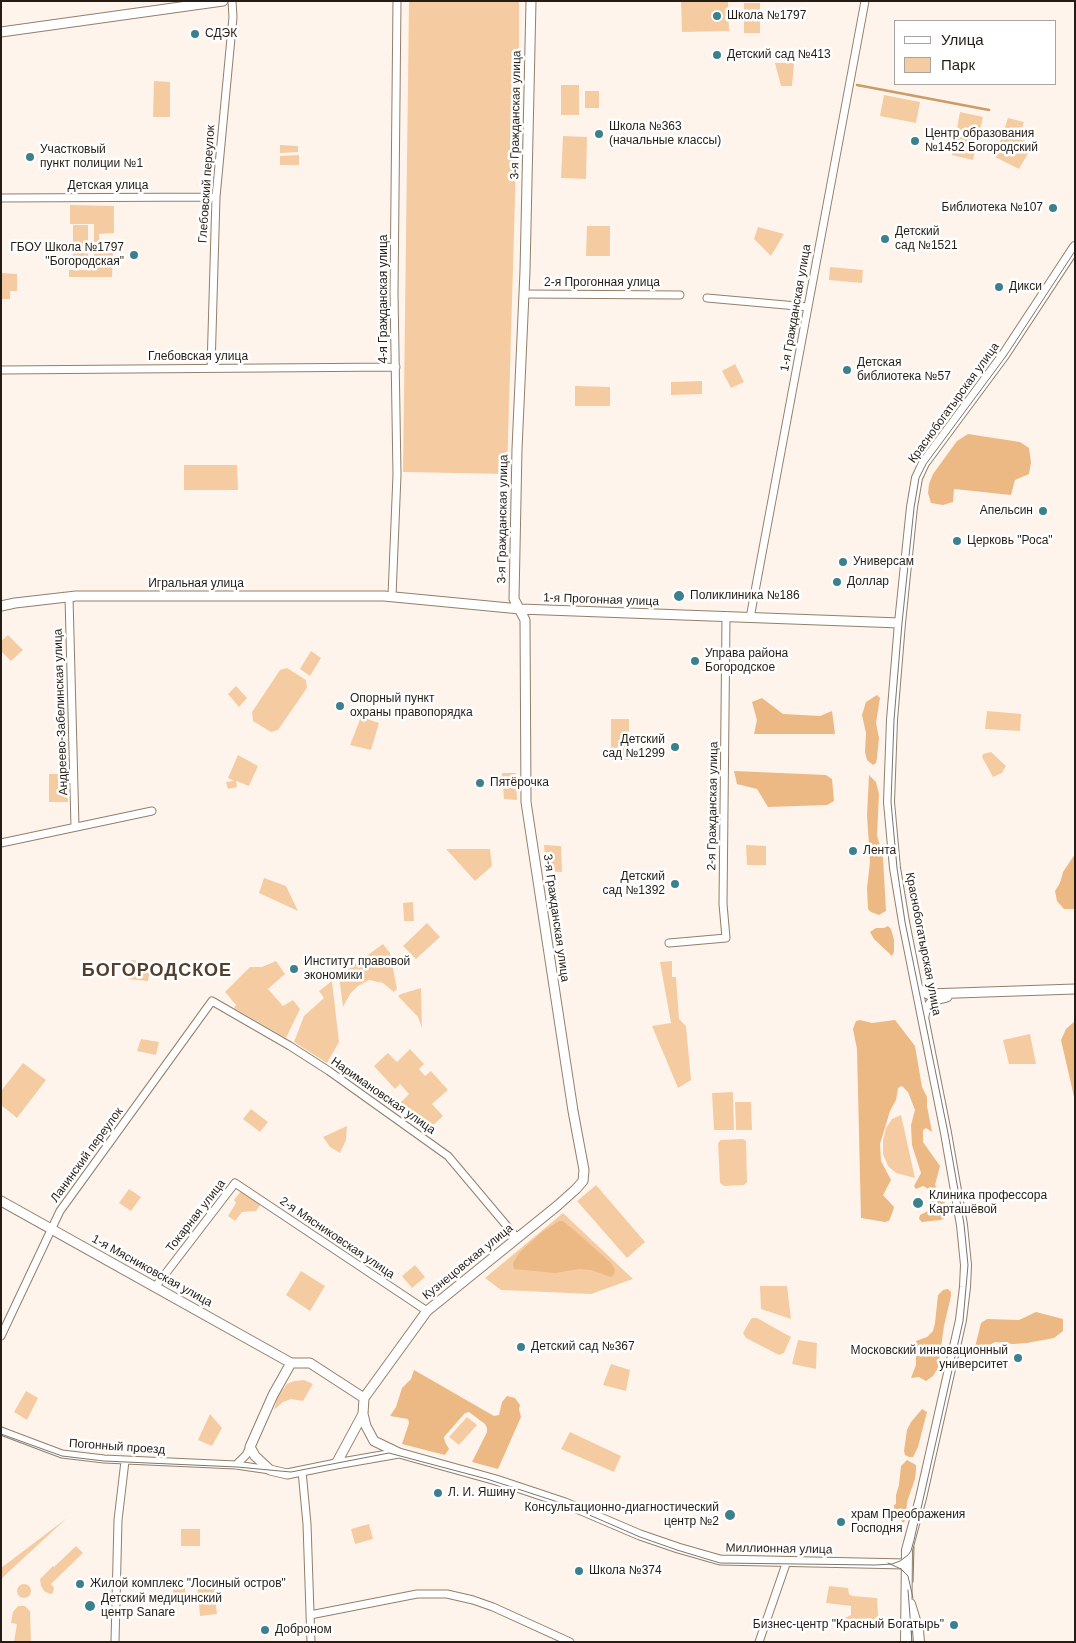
<!DOCTYPE html>
<meta charset="utf-8">
<style>
body{margin:0}
#map{position:relative;width:1076px;height:1643px;overflow:hidden;background:#fef4eb;font-family:Helvetica,sans-serif}
canvas{display:block}
.frame{position:absolute;inset:0;border:2px solid #251d15;pointer-events:none}
.legend{position:absolute;left:894px;top:20px;width:162px;height:65px;box-sizing:border-box;background:#fff;border:1px solid #a8a5a1;margin:0;padding:6px 9px;list-style:none;font-size:15px;color:#251d15}
.legend li{display:flex;align-items:center;gap:10px;height:25px}
.legend b{width:25px;border:1px solid #a8a5a1}
</style>
<div id="map">
<canvas width="1076" height="1643"></canvas>
<div class="frame"></div>
<ul class="legend">
<li><b style="height:6px;background:#fff"></b>Улица</li>
<li><b style="height:14px;background:#f5cca2"></b>Парк</li>
</ul>
</div>
<script>
const g = document.querySelector('canvas').getContext('2d');
g.lineJoin = 'round';
function paint(path, color) {
  g.fillStyle = color;
  g.fill(path, 'evenodd');
}
function toPath(rows) {
  const path = new Path2D();
  for (const r of rows) {
    if (r.length === 3) {
      path.moveTo(r[0] + r[2], r[1]);
      path.arc(r[0], r[1], r[2], 0, 2 * Math.PI);
      continue;
    }
    path.moveTo(r[0], r[1]);
    for (let i = 2; i < r.length; i += 2) path.lineTo(r[i], r[i + 1]);
  }
  return path;
}
function trace(path, color, width, dash) {
  g.strokeStyle = color;
  g.lineWidth = width;
  g.lineCap = dash ? 'butt' : 'round';
  g.setLineDash(dash || []);
  g.stroke(path);
}
function drawText(font, color, halo, rows, align = 'center') {
  g.font = font + ' Helvetica,sans-serif';
  g.lineWidth = 5;
  g.setLineDash([]);
  g.textBaseline = 'middle';
  g.strokeStyle = halo;
  g.fillStyle = color;
  for (const [text, x, y, turn = 0] of rows) {
    g.save();
    g.translate(x, y);
    g.rotate((+turn || 0) * Math.PI / 180);
    g.textAlign = isNaN(turn) ? turn : align;
    if (halo) g.strokeText(text, 0, 0);
    g.fillText(text, 0, 0);
    g.restore();
  }
}
const green = toPath([
 [409,1,519,1,519,61,507,474,403,472],
 [681,1,728,1,729,31,682,32],
 [744,3,760,3,760,33,744,33],
 [775,63,794,63,792,86,781,86],
 [154,81,170,82,170,117,153,117],
 [561,85,579,85,579,115,561,115],
 [585,91,599,91,599,108,585,108],
 [884,95,920,102,916,123,880,116],
 [960,112,983,117,973,160,952,155],
 [1008,118,1024,122,1019,138,1033,145,1019,169,995,157],
 [563,136,587,137,586,179,561,178],
 [280,145,298,146,298,152,280,153],
 [299,155,299,165,280,165,280,156],
 [70,205,114,206,114,233,99,234,99,253,113,253,112,277,69,277,69,270,94,270,94,224,70,224],
 [73,225,88,225,88,257,73,257],
 [587,226,610,226,610,256,586,256],
 [758,227,784,234,771,256,754,239],
 [830,267,863,270,862,283,829,280],
 [2,273,17,274,17,291,10,291,10,299,1,299],
 [735,364,744,382,731,388,722,371],
 [702,381,702,394,671,395,671,382],
 [575,386,610,387,610,406,575,406],
 [184,465,237,465,238,490,184,490],
 [8,635,23,650,11,661,1,651,1,641],
 [311,651,321,658,310,676,300,669],
 [287,668,306,680,307,688,278,730,271,732,253,721,252,712,280,670],
 [236,686,247,698,239,707,228,694],
 [987,711,1021,714,1020,731,985,729],
 [361,717,379,723,371,750,350,745],
 [611,719,629,719,629,760,611,760],
 [991,752,1006,766,1002,773,993,777,982,757,983,754],
 [238,755,258,766,249,786,236,781,237,787,228,789,226,782,234,781,228,778],
 [502,773,516,773,517,800,504,799],
 [49,774,67,774,68,802,49,802],
 [544,845,561,846,562,872,546,871],
 [746,845,766,846,766,865,747,865],
 [446,849,490,849,492,866,475,881],
 [264,878,286,886,298,911,259,893],
 [413,902,414,921,404,921,403,903],
 [427,923,440,937,416,959,403,946],
 [383,944,390,953,397,989,394,992,383,983,369,980,358,986,350,994,343,1007,339,976],
 [131,960,151,963,148,981,128,979],
 [276,961,285,974,268,989,283,1006,293,1000,300,1009,286,1038,234,1008,236,1005,225,992,250,967,262,967],
 [672,961,672,977,676,977,679,1019,686,1026,691,1080,678,1088,652,1026,671,1023,660,962],
 [332,981,339,1042,327,1063,294,1042,304,1016,324,998,319,991],
 [421,988,422,1028,418,1017,398,996,401,994],
 [1030,1034,1036,1064,1009,1064,1003,1040],
 [141,1039,159,1042,156,1055,137,1051],
 [410,1049,424,1064,419,1069,425,1076,431,1071,448,1090,432,1104,443,1116,429,1129,397,1106,409,1094,400,1084,395,1089,374,1066,388,1053,397,1062],
 [23,1063,46,1080,17,1118,1,1105,1,1091],
 [733,1092,734,1130,714,1130,712,1093],
 [735,1102,751,1102,752,1130,736,1130],
 [251,1109,268,1122,260,1132,243,1119],
 [901,1115,915,1178,896,1173,888,1166,883,1154,883,1140,886,1128,892,1119],
 [347,1126,346,1140,340,1153,330,1147,323,1137],
 [743,1139,746,1141,747,1182,744,1185,724,1186,720,1183,718,1143,721,1140],
 [596,1185,645,1242,627,1258,577,1201],
 [129,1189,141,1197,131,1211,119,1203],
 [241,1191,261,1204,256,1211,242,1212,235,1221,228,1216,236,1203,234,1200],
 [563,1213,633,1279,591,1294,501,1290,485,1278],
 [415,1265,425,1277,412,1288,402,1276],
 [301,1271,325,1286,310,1311,286,1295],
 [760,1286,787,1286,791,1319,761,1309],
 [753,1318,757,1318,791,1337,784,1353,779,1355,746,1338,743,1333,751,1319],
 [798,1340,817,1343,816,1369,792,1364],
 [611,1364,630,1370,626,1391,603,1385],
 [304,1380,313,1384,303,1401,291,1399,283,1402,274,1410,278,1396,287,1384,294,1381],
 [26,1391,38,1398,27,1420,14,1412],
 [210,1414,222,1428,212,1446,198,1440],
 [467,1417,477,1425,459,1445,449,1437],
 [570,1432,621,1456,614,1472,561,1449],
 [67,1518,1,1579,1,1568],
 [369,1524,373,1539,355,1544,351,1529],
 [181,1529,200,1529,200,1546,181,1546],
 [76,1546,83,1553,51,1584,54,1588,53,1593,50,1594,44,1591,41,1586,40,1579,53,1566,54,1567],
 [213,1578,217,1614,200,1616,197,1580],
 [184,1582,186,1596,174,1598,172,1583],
 [24,1591,7],
 [829,1586,848,1588,849,1594,852,1596,877,1598,879,1630,854,1630,854,1626,845,1625,845,1618,851,1615,851,1606,826,1603],
 [18,1606,25,1606,30,1611,31,1642,14,1642,17,1624,11,1623,13,1612]
]);
const forest = toPath([
 [968,434,1020,442,1029,448,1031,462,1029,474,1015,480,1011,495,954,489,953,502,943,505,931,503,928,493,929,484,933,474,957,441],
 [877,695,880,698,876,723,879,738,877,758,876,763,873,765,867,760,865,752,866,733,862,715,866,702],
 [762,698,783,714,820,716,832,711,835,734,754,734,757,720,752,702],
 [734,771,826,775,832,779,834,801,827,805,768,807,757,789,737,784],
 [869,775,876,782,879,794,877,835,883,858,886,911,879,915,871,912,868,909,867,888,870,862,867,815],
 [1075,854,1075,909,1064,909,1057,901,1055,891,1060,883,1063,872],
 [888,926,891,929,894,940,894,952,892,956,874,939,870,932,876,928,884,928],
 [860,1020,872,1023,895,1020,915,1046,922,1087,927,1097,927,1106,932,1132,926,1128,923,1130,923,1142,940,1166,935,1185,944,1198,946,1211,944,1219,940,1220,922,1222,919,1219,920,1215,930,1210,932,1198,927,1188,923,1186,916,1189,914,1186,921,1173,912,1145,911,1125,915,1110,908,1092,902,1086,898,1088,896,1100,890,1111,880,1144,881,1161,891,1180,883,1195,894,1207,893,1211,889,1221,885,1222,861,1218,857,1049,853,1029,856,1021],
 [1075,1021,1075,1101,1061,1040,1066,1029],
 [559,1221,563,1221,575,1231,611,1263,615,1270,614,1274,611,1277,591,1270,579,1269,555,1273,514,1269,513,1263,520,1252,542,1232],
 [948,1289,951,1292,951,1296,944,1326,938,1368,933,1376,926,1381,919,1377,911,1378,916,1365,916,1341,927,1337,933,1331,935,1323,938,1295,943,1290],
 [1036,1312,1063,1319,1063,1331,1054,1338,1027,1343,1013,1344,995,1342,984,1348,974,1351,981,1323,987,1319,1019,1320],
 [414,1370,494,1416,499,1415,502,1402,507,1396,515,1398,520,1405,519,1409,521,1417,498,1469,472,1462,487,1432,487,1428,485,1424,469,1412,465,1413,444,1437,445,1442,449,1449,445,1455,402,1444,409,1423,408,1419,390,1416,396,1407,402,1388,411,1379],
 [922,1409,927,1412,918,1447,913,1457,909,1457,905,1455,904,1451,907,1430,911,1422],
 [907,1460,916,1465,916,1470,915,1479,907,1502,906,1519,903,1523,894,1511,894,1505,896,1504,896,1495,899,1485,901,1466]
]);
const stream = toPath([
 [857,85,989,110]
]);
const minor = toPath([
 [1,198,216,197],
 [524,294,680,295],
 [707,298,808,307],
 [211,368,216,197,233,17,232,1],
 [1,370,396,367],
 [392,596,397,475,394,292,397,1],
 [69,597,75,827],
 [750,618,865,1],
 [1,843,152,811],
 [669,943,726,938,723,904,726,618],
 [156,1286,235,1183,427,1311],
 [1,1336,60,1211,212,1001,290,1046,329,1071,448,1156,517,1238],
 [1,1431,62,1454,104,1459,236,1465,270,1470],
 [236,1465,246,1455,250,1447],
 [302,1471,307,1524,311,1642],
 [310,1615,417,1594,447,1594,473,1600,493,1607,570,1642],
 [115,1642,118,1520,125,1461],
 [759,1642,787,1561]
]);
const tertiary = toPath([
 [1,32,223,1],
 [1,606,15,603,76,596,384,596,520,609,900,623],
 [918,989,928,994,1075,989],
 [924,1016,925,1011,930,1004,939,999,947,997],
 [1,1201,291,1363],
 [364,1398,427,1311,557,1206,576,1189,583,1181,584,1170,573,1111,526,802,525,620,514,599,517,449,525,271,531,1],
 [399,1453,336,1464,287,1474,270,1470,255,1456,250,1447,273,1395,291,1363,310,1363,364,1398,363,1414,366,1426,374,1441,399,1453,496,1480,565,1503,640,1535,678,1548,720,1560,906,1564],
 [336,1464,363,1414]
]);
const secondary = toPath([
 [910,1604,918,1630,919,1642],
 [906,1642,907,1550,921,1498,961,1320,965,1287,966,1265,962,1225,946,1133,904,922,895,868,889,802,892,720,900,623,912,507,917,478,924,463,1004,355,1075,247]
]);
const tram = toPath([
 [1,1434,62,1456,104,1461,237,1467,291,1472,389,1453,487,1479,564,1504,640,1537,677,1550,720,1563,875,1565,892,1564,900,1561,908,1555,911,1551,914,1540,963,1321,968,1265,964,1224,948,1133,905,922,897,868,891,802,894,720,902,623,914,508,919,478,926,464,1006,356,1075,251],
 [888,1563,901,1569,908,1576,913,1598],
 [913,1582,914,1547],
 [908,1590,912,1642]
]);
const markers = [
 [717,16,5,"#3b818d"],
 [195,34,5,"#3b818d"],
 [717,55,5,"#3b818d"],
 [599,134,5,"#3b818d"],
 [915,141,5,"#3b818d"],
 [30,157,5,"#3b818d"],
 [1053,208,5,"#3b818d"],
 [885,239,5,"#3b818d"],
 [134,255,5,"#3b818d"],
 [999,287,5,"#3b818d"],
 [847,370,5,"#3b818d"],
 [1043,511,5,"#3b818d"],
 [957,541,5,"#3b818d"],
 [843,562,5,"#3b818d"],
 [837,582,5,"#3b818d"],
 [679,596,6,"#3b818d"],
 [695,661,5,"#3b818d"],
 [340,706,5,"#3b818d"],
 [675,747,5,"#3b818d"],
 [480,783,5,"#3b818d"],
 [853,851,5,"#3b818d"],
 [675,884,5,"#3b818d"],
 [294,969,5,"#3b818d"],
 [918,1203,6,"#3b818d"],
 [521,1347,5,"#3b818d"],
 [1018,1358,5,"#3b818d"],
 [438,1493,5,"#3b818d"],
 [730,1515,6,"#3b818d"],
 [841,1522,5,"#3b818d"],
 [579,1571,5,"#3b818d"],
 [80,1584,5,"#3b818d"],
 [90,1606,6,"#3b818d"],
 [954,1625,5,"#3b818d"],
 [265,1630,5,"#3b818d"]
];
const poiNames = [
 ["Школа №1797",727,16],
 ["СДЭК",205,34],
 ["Детский сад №413",727,55],
 ["Школа №363",609,127],
 ["(начальные классы)",609,141],
 ["Центр образования",925,134],
 ["№1452 Богородский",925,148],
 ["Участковый",40,150],
 ["пункт полиции №1",40,164],
 ["Библиотека №107",1043,208,"right"],
 ["Детский",895,232],
 ["сад №1521",895,246],
 ["ГБОУ Школа №1797",124,248,"right"],
 ["\"Богородская\"",124,262,"right"],
 ["Дикси",1009,287],
 ["Детская",857,363],
 ["библиотека №57",857,377],
 ["Апельсин",1033,511,"right"],
 ["Церковь \"Роса\"",967,541],
 ["Универсам",853,562],
 ["Доллар",847,582],
 ["Поликлиника №186",690,596],
 ["Управа района",705,654],
 ["Богородское",705,668],
 ["Опорный пункт",350,699],
 ["охраны правопорядка",350,713],
 ["Детский",665,740,"right"],
 ["сад №1299",665,754,"right"],
 ["Пятёрочка",490,783],
 ["Лента",863,851],
 ["Детский",665,877,"right"],
 ["сад №1392",665,891,"right"],
 ["Институт правовой",304,962],
 ["экономики",304,976],
 ["Клиника профессора",929,1196],
 ["Карташёвой",929,1210],
 ["Детский сад №367",531,1347],
 ["Московский инновационный",1008,1351,"right"],
 ["университет",1008,1365,"right"],
 ["Л. И. Яшину",448,1493],
 ["Консультационно-диагностический",719,1508,"right"],
 ["центр №2",719,1522,"right"],
 ["храм Преображения",851,1515],
 ["Господня",851,1529],
 ["Школа №374",589,1571],
 ["Жилой комплекс \"Лосиный остров\"",90,1584],
 ["Детский медицинский",101,1599],
 ["центр Sanare",101,1613],
 ["Бизнес-центр \"Красный Богатырь\"",944,1625,"right"],
 ["Доброном",275,1630]
];
const streetNames = [
 ["3-я Гражданская улица",516,115,-89],
 ["Глебовский переулок",207,184,-86],
 ["Детская улица",108,186],
 ["2-я Прогонная улица",602,283],
 ["4-я Гражданская улица",384,299,-90],
 ["1-я Гражданская улица",796,308,-80],
 ["Глебовская улица",198,357],
 ["Краснобогатырская улица",954,403,-54],
 ["3-я Гражданская улица",503,519,-89],
 ["Игральная улица",196,584],
 ["1-я Прогонная улица",601,600,2],
 ["Андреево-Забелинская улица",61,712,-92],
 ["2-я Гражданская улица",713,806,-89],
 ["3-я Гражданская улица",556,918,82],
 ["Краснобогатырская улица",923,944,79],
 ["Наримановская улица",383,1096,35],
 ["Ланинский переулок",87,1155,-54],
 ["Токарная улица",196,1216,-52],
 ["2-я Мясниковская улица",337,1238,34],
 ["Кузнецовская улица",468,1262,-39],
 ["1-я Мясниковская улица",152,1271,29],
 ["Погонный проезд",117,1447,4],
 ["Миллионная улица",779,1549,1]
];
const districtNames = [
 ["БОГОРОДСКОЕ",157,971]
];
paint(green, '#f5cca2');
paint(forest, '#ecb883');
trace(stream, '#cd9b66', 2.5);
trace(minor, '#937f6a', 9);
trace(tertiary, '#937f6a', 11);
trace(secondary, '#937f6a', 12);
trace(minor, '#fff', 7);
trace(tertiary, '#fff', 9);
trace(secondary, '#fff', 10);
trace(tram, '#7d746c', 1);
for (const [x, y, r, color] of markers) {
  const dot = new Path2D();
  dot.arc(x, y, r, 0, 2 * Math.PI);
  g.fillStyle = color;
  g.fill(dot);
  trace(dot, '#fff', 2);
}
drawText('12px', '#251d15', '#fff', poiNames, 'left');
drawText('12px', '#251d15', '#fff', streetNames);
g.letterSpacing = '1px';
drawText('bold 18px', '#523f2d', '#fff', districtNames);
g.letterSpacing = '0px';
</script>
